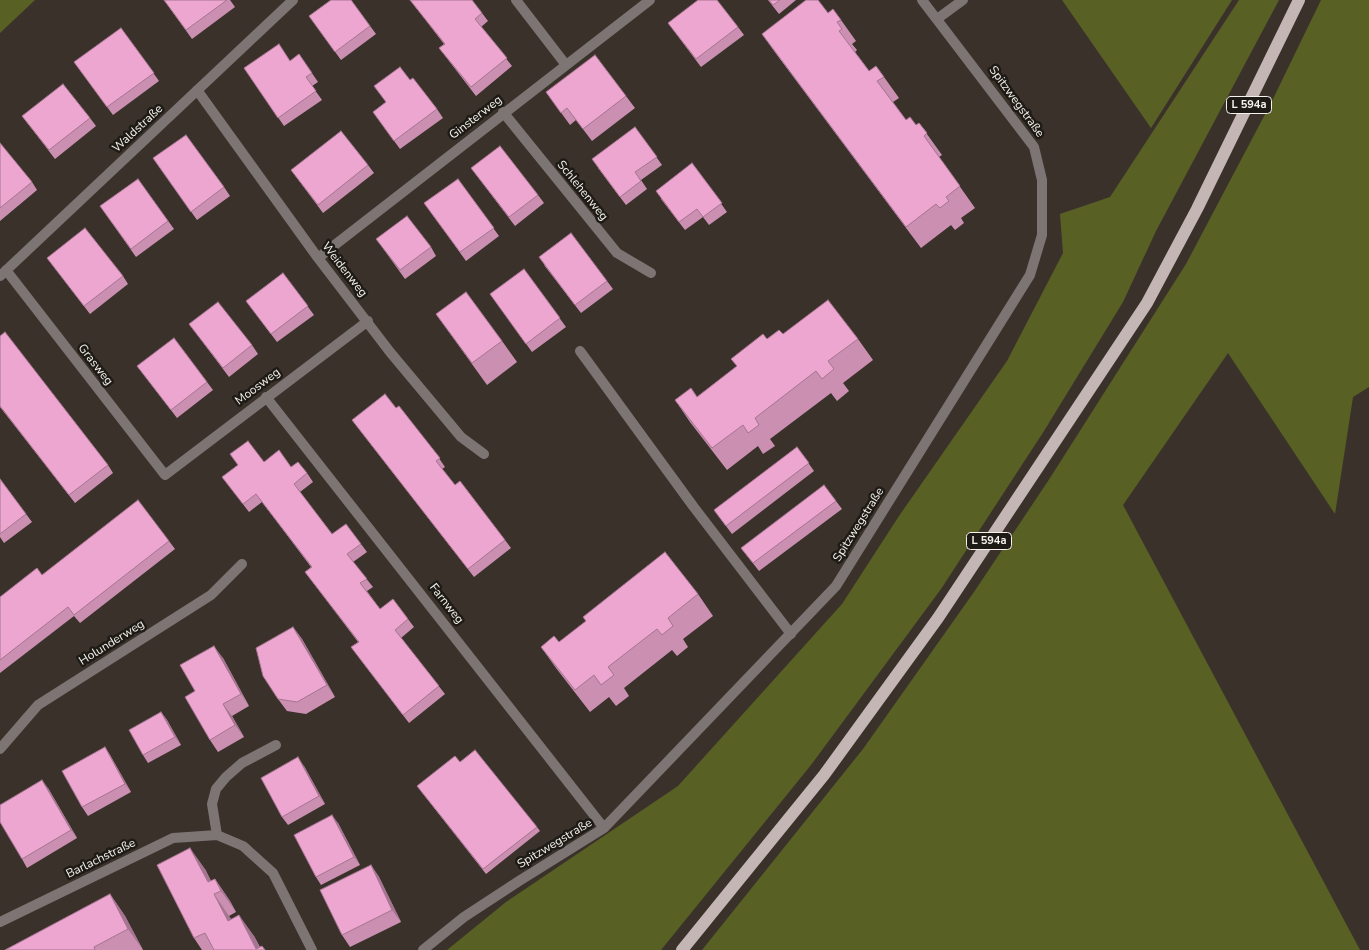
<!DOCTYPE html>
<meta charset="utf-8">
<style>
body{margin:0}
canvas{display:block;background:#3a322a}
</style>
<canvas width="1369" height="950"></canvas>
<script>
const g = document.querySelector('canvas').getContext('2d');
g.lineJoin = 'round';
function paint(path, color) {
  g.fillStyle = color;
  g.fill(path, 'evenodd');
}
function toPath(rows) {
  const path = new Path2D();
  for (const r of rows) {
    path.moveTo(r[0], r[1]);
    for (let i = 2; i < r.length; i += 2) path.lineTo(r[i], r[i + 1]);
  }
  return path;
}
function trace(path, color, width, dash) {
  g.strokeStyle = color;
  g.lineWidth = width;
  g.lineCap = dash ? 'butt' : 'round';
  g.setLineDash(dash || []);
  g.stroke(path);
}
function drawText(font, color, halo, rows, align = 'center') {
  g.font = font + ' "Nunito Sans",sans-serif';
  g.lineWidth = 5;
  g.setLineDash([]);
  g.textBaseline = 'middle';
  g.strokeStyle = halo;
  g.fillStyle = color;
  for (const [text, x, y, turn = 0] of rows) {
    g.save();
    g.translate(x, y);
    g.rotate((+turn || 0) * Math.PI / 180);
    g.textAlign = isNaN(turn) ? turn : align;
    if (halo) g.strokeText(text, 0, 0);
    g.fillText(text, 0, 0);
    g.restore();
  }
}
const green = toPath([
 [0,0,35,0,0,33],
 [1062,0,1232,0,1151,128],
 [1239,0,1279,0,1156,231,1123,302,1044,431,941,589,811,765,661,950,447,950,506,902,678,786,842,604,899,516,1007,361,1063,253,1060,214,1110,197],
 [1321,0,1369,0,1369,387,1353,397,1335,514,1228,353,1123,505,1360,950,702,950,863,749,974,592,1050,478,1186,264,1271,103]
]);
const lane = toPath([
 [937,19,963,0],
 [580,351,693,506,791,634]
]);
const street = toPath([
 [516,0,566,65],
 [197,90,318,258,390,352,461,437,484,454],
 [503,112,617,253,651,273],
 [318,258,650,0],
 [6,270,165,475,368,321],
 [0,276,293,0],
 [266,397,604,828],
 [0,749,38,705,211,595,242,564],
 [217,835,212,804,216,789,226,777,242,763,276,745],
 [0,922,173,838,217,835,243,846,273,873,312,950],
 [423,950,464,917,519,881,604,828,836,586,1030,275,1042,235,1042,180,1034,147,922,0]
]);
const primary = toPath([
 [682,950,824,775,938,618,1147,303,1197,209,1299,0]
]);
const wall = toPath([
 [164,0,230,0,235,7,192,39],
 [351,0,376,34,341,60,309,16],
 [410,0,482,13,488,21,481,27,512,66,476,96,439,48,444,44],
 [768,0,796,0,779,14],
 [828,13,841,20,856,41,852,44,857,50,855,52,869,71,884,77,899,98,893,102,906,120,916,125,919,123,942,155,939,157,975,208,961,218,964,223,955,230,951,225,921,248,777,55,762,34],
 [668,23,738,27,744,35,701,67],
 [121,28,159,81,113,115,74,62],
 [299,54,318,82,312,86,322,100,284,126,244,68,290,61],
 [410,80,437,109,443,118,400,149,373,112,386,102],
 [546,92,626,96,635,108,592,141,576,120,570,125],
 [22,116,90,118,96,126,55,159],
 [635,127,662,165,641,180,647,189,626,205,598,168],
 [0,143,32,182,37,190,0,221],
 [153,158,224,187,230,196,197,220],
 [692,163,727,212,709,225,703,217,685,230,661,199],
 [368,165,374,173,323,213,291,170],
 [471,168,538,195,544,203,515,226],
 [138,179,174,229,136,257,100,206],
 [458,179,499,236,466,261,424,203],
 [382,247,431,247,436,256,405,279],
 [47,258,123,276,128,284,90,314],
 [544,265,607,281,613,289,581,313],
 [524,269,566,327,532,352,490,294],
 [283,273,314,315,277,342,246,301],
 [436,314,502,341,517,362,487,385],
 [189,324,252,345,258,354,229,377],
 [783,334,858,339,873,360,843,383,849,391,837,401,831,393,770,439,775,446,763,454,758,446,727,470,690,422,675,400,697,397,737,366],
 [0,336,108,465,113,473,75,503,0,407],
 [137,366,207,382,213,390,177,418],
 [396,408,432,448,445,467,442,469,455,485,505,540,511,548,474,577,352,420],
 [797,447,814,471,732,534,714,510],
 [264,462,291,467,307,473,313,482,300,492,332,534,361,544,367,552,353,562,373,587,367,591,380,609,408,619,414,627,401,638,445,694,409,723,351,647,358,642,305,572,311,567,262,502,249,512,222,477,238,465],
 [0,479,32,522,4,543,0,537],
 [836,501,842,509,759,571,741,548],
 [169,541,175,549,80,623,74,616,0,673,0,597,42,575],
 [698,594,713,616,683,639,688,647,677,656,672,650,624,688,629,696,616,706,609,697,590,712,556,668,541,647,559,642,586,621],
 [293,627,302,639,335,697,306,714,287,711,278,699],
 [223,658,249,706,232,716,244,737,218,752,210,740,195,691],
 [161,712,167,720,181,745,148,763,143,755],
 [105,747,110,755,131,792,88,816,82,807],
 [460,762,537,827,540,831,486,874,420,790],
 [304,766,325,804,288,825,282,817],
 [48,788,77,838,27,868,22,859],
 [338,823,360,865,321,885,316,877],
 [371,865,379,877,401,922,350,947,342,935],
 [205,869,211,881,215,879,230,901,236,912,229,916,231,919,254,936,260,947,265,950,202,950,194,938],
 [110,894,125,916,143,950,5,950]
]);
const shadedWall = toPath([
 [293,627,302,639,335,697,327,685],
 [214,646,223,658,249,706,241,694],
 [223,704,232,716,244,737,235,725],
 [161,712,167,720,181,745,175,737],
 [105,747,110,755,131,792,125,784],
 [298,757,304,766,325,804,319,796],
 [42,780,48,788,77,838,71,830],
 [332,815,338,823,360,865,354,857],
 [190,848,205,869,217,893,208,882],
 [371,865,379,877,401,922,392,910],
 [215,879,230,901,236,912,221,891],
 [110,894,125,916,143,950,128,929],
 [214,894,229,916,243,942,228,921],
 [239,915,254,936,261,950,257,950]
]);
const building = toPath([
 [164,0,227,0,186,30,164,0],
 [331,0,351,0,370,26,335,52,309,16,331,0],
 [410,0,472,0,482,13,475,19,507,58,471,87,439,48,445,44,410,0],
 [698,0,717,0,738,27,696,59,668,23,698,0],
 [769,0,780,0,773,5,769,0],
 [806,0,818,0,828,13,833,9,841,20,837,22,842,29,839,31,869,71,876,66,884,77,877,81,906,120,910,117,916,125,919,123,927,133,924,136,960,186,946,197,949,201,940,208,936,204,906,227,762,34,806,0],
 [121,28,154,73,107,107,74,62,121,28],
 [279,44,290,61,299,54,312,73,306,77,316,91,278,118,244,68,279,44],
 [595,55,626,96,583,129,567,108,561,113,546,92,595,55],
 [400,67,410,80,413,78,437,109,394,141,373,112,386,102,374,86,400,67],
 [63,84,90,118,49,150,22,116,63,84],
 [635,127,657,157,635,172,641,181,620,197,592,159,635,127],
 [341,131,368,165,318,205,291,170,341,131],
 [186,135,224,187,191,212,153,158,186,135],
 [0,143,32,182,0,208,0,143],
 [500,146,538,195,509,217,471,168,500,146],
 [692,163,722,203,703,217,697,209,679,222,656,191,692,163],
 [138,179,168,221,131,249,100,206,138,179],
 [458,179,494,228,460,252,424,203,458,179],
 [407,216,431,247,400,270,376,239,407,216],
 [85,228,123,276,84,306,47,258,85,228],
 [571,233,607,281,575,305,539,257,571,233],
 [524,269,560,318,526,344,490,294,524,269],
 [283,273,308,306,271,334,246,301,283,273],
 [466,292,502,341,472,363,436,314,466,292],
 [828,300,858,339,828,361,834,369,822,379,816,371,755,418,759,425,748,433,743,425,712,448,675,400,691,388,697,397,737,366,731,359,763,334,767,339,779,330,783,334,828,300],
 [218,302,252,345,223,368,189,324,218,302],
 [5,332,108,465,69,495,0,406,0,336,5,332],
 [174,338,207,382,171,410,137,366,174,338],
 [385,394,396,408,399,406,432,448,440,458,436,461,455,485,460,481,505,540,468,569,352,420,385,394],
 [248,441,264,462,279,450,291,467,298,462,307,473,294,484,332,534,346,524,361,544,347,554,367,579,360,583,380,609,393,599,408,619,395,630,439,686,403,715,351,647,359,642,305,572,312,567,256,494,243,504,222,477,238,465,230,454,248,441],
 [797,447,809,463,726,526,714,510,797,447],
 [0,479,26,514,0,534,0,479],
 [824,485,836,501,753,563,741,548,824,485],
 [138,500,169,541,74,615,68,607,0,660,0,597,37,568,42,575,138,500],
 [665,552,698,594,668,618,673,626,662,635,657,629,608,667,614,675,601,685,594,675,575,690,541,647,554,636,559,642,586,621,583,617,665,552],
 [293,627,327,685,297,702,278,699,263,676,256,648,293,627],
 [214,646,241,694,223,704,235,725,210,740,185,697,195,691,180,665,214,646],
 [161,712,175,737,143,755,129,730,161,712],
 [105,747,125,784,82,807,62,771,105,747],
 [475,750,537,827,483,869,417,786,455,756,460,762,475,750],
 [298,757,319,796,282,817,261,778,298,757],
 [42,780,71,830,22,859,0,822,0,805,42,780],
 [332,815,354,857,316,877,294,835,332,815],
 [190,848,208,882,215,879,221,891,214,894,228,921,239,915,256,949,262,946,265,950,214,950,205,933,194,938,157,865,190,848],
 [371,865,392,910,342,935,320,890,371,865],
 [110,894,128,929,94,947,95,950,5,950,110,894]
]);
const shields = [
 [1249,105,45],
 [989,541,45]
];
const shieldNames = [
 ["L 594a",1249,105],
 ["L 594a",989,541]
];
const streetNames = [
 ["Spitzwegstraße",1016,102,54],
 ["Ginsterweg",476,118,-38],
 ["Waldstraße",138,129,-43],
 ["Schlehenweg",582,191,51],
 ["Weidenweg",344,270,52],
 ["Grasweg",95,365,52],
 ["Moosweg",258,387,-37],
 ["Spitzwegstraße",859,525,-58],
 ["Farnweg",446,604,52],
 ["Holunderweg",112,643,-32],
 ["Spitzwegstraße",555,844,-31],
 ["Barlachstraße",101,859,-26]
];
paint(green, '#586024');
trace(lane, '#7c7574', 10);
trace(street, '#7c7574', 10);
trace(primary, '#c3b6b4', 12);
paint(wall, '#cb8fb2');
paint(shadedWall, '#a57491');
paint(building, '#eca6cf');
trace(building, '#a57491', 1);
for (const [x, y, w] of shields) {
  const box = new Path2D();
  box.roundRect(x - w / 2, y - 8.5, w, 17, 4);
  g.fillStyle = '#1e1b17';
  g.fill(box);
  trace(box, '#f7f2ec', 1);
}
drawText('bold 11px', '#f7f2ec', null, shieldNames);
drawText('12px', '#f7f2ec', '#1e1b17', streetNames);
</script>
